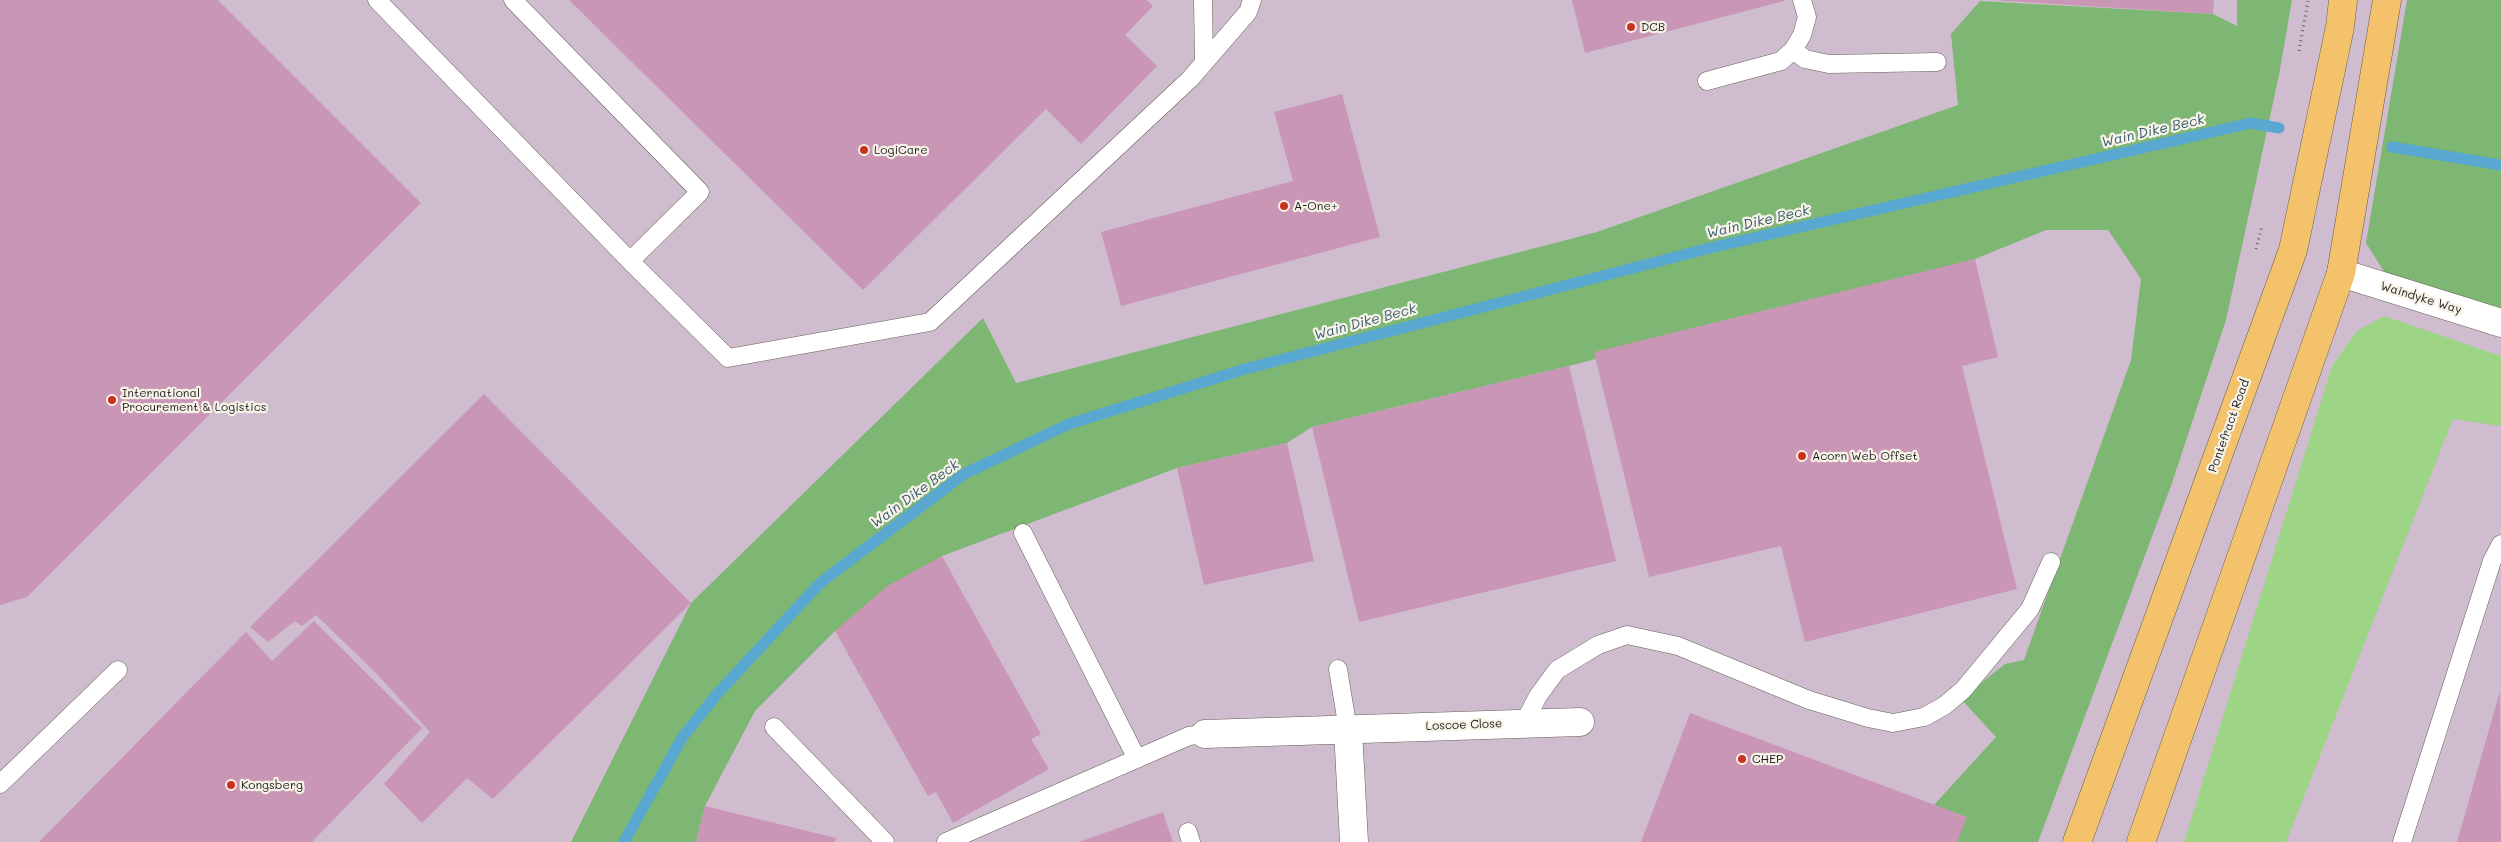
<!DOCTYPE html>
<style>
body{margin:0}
canvas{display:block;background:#efdfbf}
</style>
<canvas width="2501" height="842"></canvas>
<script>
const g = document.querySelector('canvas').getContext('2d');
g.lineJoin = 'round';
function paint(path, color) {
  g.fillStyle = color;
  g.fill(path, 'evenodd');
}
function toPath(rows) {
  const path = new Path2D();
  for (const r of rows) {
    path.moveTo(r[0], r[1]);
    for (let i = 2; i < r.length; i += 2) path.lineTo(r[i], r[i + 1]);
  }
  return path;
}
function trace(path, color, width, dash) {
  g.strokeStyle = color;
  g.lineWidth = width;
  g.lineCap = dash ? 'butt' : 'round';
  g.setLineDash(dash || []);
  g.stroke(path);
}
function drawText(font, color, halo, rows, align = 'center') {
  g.font = font + ' Mali,sans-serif';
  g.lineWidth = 4.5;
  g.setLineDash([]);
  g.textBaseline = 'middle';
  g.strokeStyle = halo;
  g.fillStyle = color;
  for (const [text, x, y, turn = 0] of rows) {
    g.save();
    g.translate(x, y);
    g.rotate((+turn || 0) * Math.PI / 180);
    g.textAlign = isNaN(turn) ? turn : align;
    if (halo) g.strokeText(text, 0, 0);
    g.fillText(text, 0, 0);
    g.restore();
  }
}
const industrial = toPath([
 [0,0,2501,0,2501,842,0,842]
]);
const green = toPath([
 [2384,316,2501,356,2501,426,2453,419,2286,842,2184,842,2332,366,2357,331]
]);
const forest = toPath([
 [2237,0,2292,0,2279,75,2226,320,2172,483,2038,842,1957,842,1966,817,1934,805,1996,737,1961,699,2005,664,2024,660,2131,360,2141,279,2108,230,2046,230,1975,259,1569,366,1312,427,1287,443,1177,468,942,556,835,631,755,711,705,806,696,842,571,842,691,603,983,318,1016,383,1597,232,1958,105,1951,34,1980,1,2213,14,2237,26],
 [2407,0,2501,0,2501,317,2390,281,2366,243]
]);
const stream = toPath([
 [2392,147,2501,165],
 [624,842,682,738,718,693,820,583,964,474,1069,424,1245,369,1710,248,2251,123,2279,128]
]);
const building = toPath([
 [0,0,218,0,421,203,27,597,0,605],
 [569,0,1147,0,1153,6,1125,35,1157,66,1081,144,1046,109,863,290],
 [1572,0,1784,0,1784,1,1585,53],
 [1991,0,2214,0,2213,14],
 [1342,94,1380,237,1121,306,1101,232,1293,181,1274,112],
 [1975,259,1998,357,1962,366,2017,589,1805,642,1781,546,1649,577,1594,352],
 [1569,366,1616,561,1359,622,1312,427],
 [484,394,691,603,493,799,467,778,422,823,384,784,430,732,375,672,316,615,302,626,295,621,268,642,250,627],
 [1287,443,1314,561,1204,585,1177,468],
 [942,556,1041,734,1031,739,1049,769,953,823,936,792,928,796,835,631,886,587],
 [314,621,422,728,312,842,39,842,246,632,272,661],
 [2500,691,2501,842,2457,842],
 [1690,713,1967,817,1957,842,1641,842],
 [705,806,836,838,835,842,696,842],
 [1163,812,1173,842,1079,842]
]);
const path = toPath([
 [2299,51,2308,1],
 [2256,249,2262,226]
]);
const service = toPath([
 [377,0,630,261,728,358,930,322,1190,79,1248,12,1252,0],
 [513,0,700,192,630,261],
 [1203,0,1204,62],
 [1793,50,1805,59,1829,64,1937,62],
 [1707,81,1781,61,1793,50,1802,35,1807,17,1802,0],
 [1023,533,1137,759],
 [1338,669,1348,730],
 [1524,723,1538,696,1557,670,1598,645,1627,635,1678,646,1809,700,1868,718,1893,723,1924,717,1944,706,1963,690,2030,609,2051,562],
 [774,727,885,842],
 [0,784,118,670],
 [1188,832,1191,842],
 [946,842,1189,736,1205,734],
 [2402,842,2492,561,2501,544]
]);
const minor = toPath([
 [2341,273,2501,323],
 [1348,730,1354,842],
 [1205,734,1580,722]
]);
const primary = toPath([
 [2077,842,2293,250,2340,27,2343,0],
 [2141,842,2341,273,2387,0]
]);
const markers = [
 [1631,27,5,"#c8321e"],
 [864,150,5,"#c8321e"],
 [1284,206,5,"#c8321e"],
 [112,400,5,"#c8321e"],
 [1802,456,5,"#c8321e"],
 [1742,759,5,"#c8321e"],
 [231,785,5,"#c8321e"]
];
const poiNames = [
 ["DCB",1641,27],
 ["LogiCare",874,150],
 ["A-One+",1294,206],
 ["International",122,393],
 ["Procurement & Logistics",122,407],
 ["Acorn Web Offset",1812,456],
 ["CHEP",1752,759],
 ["Kongsberg",241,785]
];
const streetNames = [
 ["Waindyke Way",2421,298,17],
 ["Pontefract Road",2229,426,-70],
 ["Loscoe Close",1464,725,-2]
];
const waterNames = [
 ["Wain Dike Beck",2153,131,-13],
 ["Wain Dike Beck",1758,222,-13],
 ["Wain Dike Beck",1365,322,-15],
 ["Wain Dike Beck",915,494,-36]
];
paint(industrial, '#cfbdcf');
paint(green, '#9dd486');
paint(forest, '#7eb673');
trace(stream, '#58a8d2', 11);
paint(building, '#c997b5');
trace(service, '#666055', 19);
trace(minor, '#666055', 29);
trace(primary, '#666055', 29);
trace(path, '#666055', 3, [1, 4]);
trace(service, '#fff', 18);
trace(minor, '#fff', 28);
trace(primary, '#f3c26a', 28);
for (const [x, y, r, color] of markers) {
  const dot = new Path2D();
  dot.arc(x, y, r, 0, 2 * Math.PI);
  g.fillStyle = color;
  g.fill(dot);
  trace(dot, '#f7f3e8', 2);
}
drawText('12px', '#1c1c1c', '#f7f3e8', poiNames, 'left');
drawText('12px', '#1c1c1c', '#f7f3e8', streetNames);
drawText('italic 14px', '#375b6e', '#f7f3e8', waterNames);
</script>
